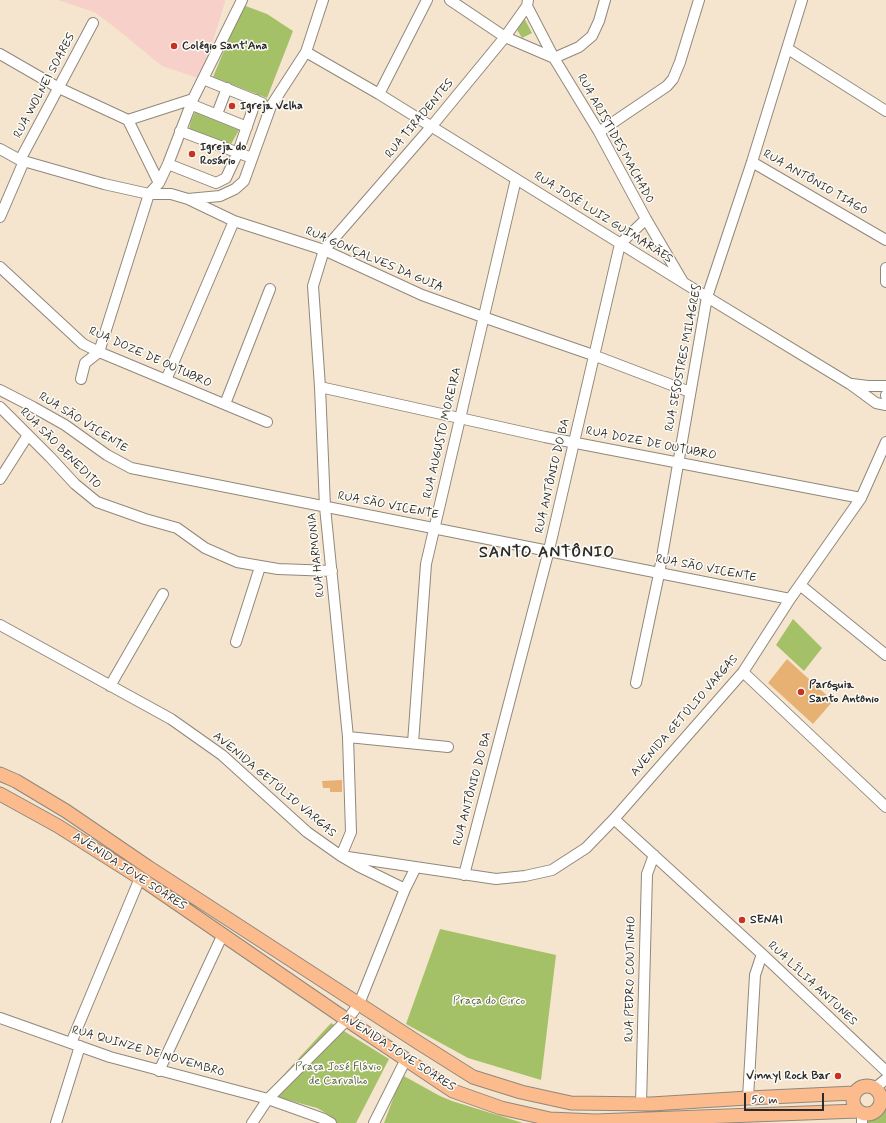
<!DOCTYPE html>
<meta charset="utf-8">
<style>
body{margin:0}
#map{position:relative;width:886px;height:1123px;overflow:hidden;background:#f6e5ce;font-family:Mynerve,sans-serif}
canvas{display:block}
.scale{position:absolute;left:744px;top:1093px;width:80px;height:18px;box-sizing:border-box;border:2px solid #2b2b2b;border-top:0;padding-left:5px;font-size:12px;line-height:14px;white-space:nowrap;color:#2b2b2b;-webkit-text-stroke:3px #fdfcf7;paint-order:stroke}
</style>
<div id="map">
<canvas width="886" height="1123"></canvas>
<div class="scale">50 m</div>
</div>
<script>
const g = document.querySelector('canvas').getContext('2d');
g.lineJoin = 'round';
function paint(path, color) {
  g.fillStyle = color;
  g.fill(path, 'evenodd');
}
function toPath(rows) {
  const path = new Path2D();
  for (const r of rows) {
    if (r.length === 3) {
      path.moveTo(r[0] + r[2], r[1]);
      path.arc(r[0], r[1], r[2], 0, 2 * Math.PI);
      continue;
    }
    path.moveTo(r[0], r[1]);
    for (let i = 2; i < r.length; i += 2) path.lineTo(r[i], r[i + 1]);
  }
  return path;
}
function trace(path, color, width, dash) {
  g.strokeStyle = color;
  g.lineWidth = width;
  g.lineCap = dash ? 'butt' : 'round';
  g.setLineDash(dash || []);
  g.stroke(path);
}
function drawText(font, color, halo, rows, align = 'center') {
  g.font = font + ' Mynerve,sans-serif';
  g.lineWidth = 3;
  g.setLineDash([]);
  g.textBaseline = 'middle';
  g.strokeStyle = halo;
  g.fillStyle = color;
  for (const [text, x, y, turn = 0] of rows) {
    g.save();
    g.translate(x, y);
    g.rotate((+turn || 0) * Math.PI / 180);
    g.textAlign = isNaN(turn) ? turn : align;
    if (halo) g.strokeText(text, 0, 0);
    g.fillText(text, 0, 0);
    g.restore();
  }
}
const built = toPath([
 [58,0,225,0,225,2,201,79,162,66,113,26,94,12]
]);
const green = toPath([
 [243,5,267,14,293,31,267,98,213,77],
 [523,16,532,33,522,38,516,28],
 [195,112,239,130,230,146,189,129,191,121],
 [793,619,822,648,804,671,776,645],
 [440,929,556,955,541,1080,468,1058,406,1024],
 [331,1023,389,1059,356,1123,335,1123,329,1115,317,1108,266,1094],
 [402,1075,440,1096,452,1101,523,1123,384,1123],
 [886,1109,886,1123,864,1123,865,1117]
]);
const building = toPath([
 [787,659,833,701,813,724,768,683],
 [342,780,342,792,330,792,330,788,323,788,322,781]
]);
const minor = toPath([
 [450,0,505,37,554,58],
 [527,6,554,58,599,132,646,219,683,282],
 [788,49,886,111],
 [306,52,379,94,684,283,850,384,876,403,886,405],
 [0,54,59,88,128,120],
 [554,58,579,47,592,36,599,21,605,0],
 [203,79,262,103],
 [379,94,427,0],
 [190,104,247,127],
 [217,114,227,88],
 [128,120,159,183],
 [128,120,193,99],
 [180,131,252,158],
 [599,132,667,86,673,79,680,62,699,0],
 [0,149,20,160,104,184,149,194,171,194,188,199,234,221,324,250,422,295,483,317,593,355,690,392],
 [20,160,93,23],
 [752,162,886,240],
 [168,164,216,183,226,178,238,152,256,100],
 [188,199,220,196,235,189,244,181,271,106,306,52,323,0],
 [0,217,24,161],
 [0,267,83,344,99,352,267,422],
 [886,268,886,282],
 [81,379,85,363,99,352,149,194,159,183,168,164,193,99,242,0],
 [166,380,234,221],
 [852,384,868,386,886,386],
 [320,387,545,437,861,498],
 [0,390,33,407,65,425,107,455,131,468,790,599],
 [886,395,886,396],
 [225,404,270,289],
 [0,407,50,457,75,484,97,502,145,519,177,528,205,548,237,562,278,569,332,571],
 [0,479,28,435],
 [800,585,886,655],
 [0,625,171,719,222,755,307,832,341,856,496,879,525,876,552,870,586,848,614,819,743,672,790,599,861,498,886,442],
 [236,642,260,567],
 [743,672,886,807],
 [636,683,659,574,707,297,752,162,802,0],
 [110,686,163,594],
 [348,737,448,747],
 [413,743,426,564,516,179],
 [614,819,762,954,886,1071],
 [464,875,549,550,620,244,646,219],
 [405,889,358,866,341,856,351,832,348,737,325,507,320,387,313,286,324,250,431,127,505,37,527,6,528,0],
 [0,1018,110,1057,268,1099,324,1119,331,1123],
 [71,1043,140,878],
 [159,1071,223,934],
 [875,1088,886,1079],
 [748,1098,755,975,762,954],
 [641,1104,647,874,654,855],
 [56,1123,80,1046],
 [252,1123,268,1099,347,1020,359,1004,405,889,416,867],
 [374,1123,406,1059],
 [862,1123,862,1114]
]);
const major = toPath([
 [0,774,16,781,66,811,148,867,419,1043,473,1077,521,1092,571,1103,651,1104,748,1098,854,1093],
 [0,794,58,826,140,878,347,1020,453,1091,501,1108,550,1119,595,1121,858,1111],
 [867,1100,14]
]);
const markers = [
 [174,46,4,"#c8321e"],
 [232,106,4,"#c8321e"],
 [192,154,4,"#c8321e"],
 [801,692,4,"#c8321e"],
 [742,920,4,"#c8321e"],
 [838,1076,4,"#c8321e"]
];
const poiNames = [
 ["Colégio Sant'Ana",182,46],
 ["Igreja Velha",240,106],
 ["Igreja do",200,147],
 ["Rosário",200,161],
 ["Paróquia",809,685],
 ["Santo Antônio",809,699],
 ["SENAI",750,920],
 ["Vinnyl Rock Bar",830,1076,"right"]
];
const streetNames = [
 ["RUA WOLNEI SOARES",45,86,-62],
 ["RUA TIRADENTES",420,119,-50],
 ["RUA ARISTIDES MACHADO",615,139,61],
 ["RUA ANTÔNIO TIAGO",815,183,30],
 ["RUA JOSÉ LUIZ GUIMARÃES",603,218,32],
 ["RUA GONÇALVES DA GUIA",374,260,23],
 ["RUA DOZE DE OUTUBRO",150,358,24],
 ["RUA SESOSTRES MILAGRES",684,358,-79],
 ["RUA SÃO VICENTE",83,423,32],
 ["RUA AUGUSTO MOREIRA",443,433,-77],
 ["RUA DOZE DE OUTUBRO",651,444,11],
 ["RUA SÃO BENEDITO",60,449,45],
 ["RUA ANTÔNIO DO BA",553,476,-77],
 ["RUA SÃO VICENTE",388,506,11],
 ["RUA HARMONIA",317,555,-96],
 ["RUA SÃO VICENTE",706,569,11],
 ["AVENIDA GETÚLIO VARGAS",685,716,-49],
 ["AVENIDA GETÚLIO VARGAS",274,785,40],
 ["RUA ANTÔNIO DO BA",473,789,-75],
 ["AVENIDA JOVE SOARES",129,872,33],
 ["RUA PEDRO COUTINHO",631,979,-89],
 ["RUA LÍLIA ANTUNES",812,984,43],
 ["RUA QUINZE DE NOVEMBRO",148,1052,16],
 ["AVENIDA JOVE SOARES",398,1053,33]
];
const parkNames = [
 ["Praça do Circo",489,1001],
 ["Praça José Flávio",338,1067],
 ["de Carvalho",338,1081]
];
const districtNames = [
 ["SANTO ANTÔNIO",547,554]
];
paint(built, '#f7d0ca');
paint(green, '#a5c167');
paint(building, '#e8b174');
trace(minor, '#90887c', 12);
trace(major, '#90887c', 15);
trace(minor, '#fff', 10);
trace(major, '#fbbb8d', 13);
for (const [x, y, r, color] of markers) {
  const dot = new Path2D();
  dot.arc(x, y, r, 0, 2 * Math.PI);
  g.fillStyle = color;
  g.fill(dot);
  trace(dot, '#fdfcf7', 1.5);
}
drawText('bold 12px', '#2b2b2b', '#fdfcf7', poiNames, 'left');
drawText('12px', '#2b2b2b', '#fdfcf7', streetNames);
drawText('12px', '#566040', '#fdfcf7', parkNames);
g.letterSpacing = '1px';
drawText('bold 16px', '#2b2b2b', '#fdfcf7', districtNames);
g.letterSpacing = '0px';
</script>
